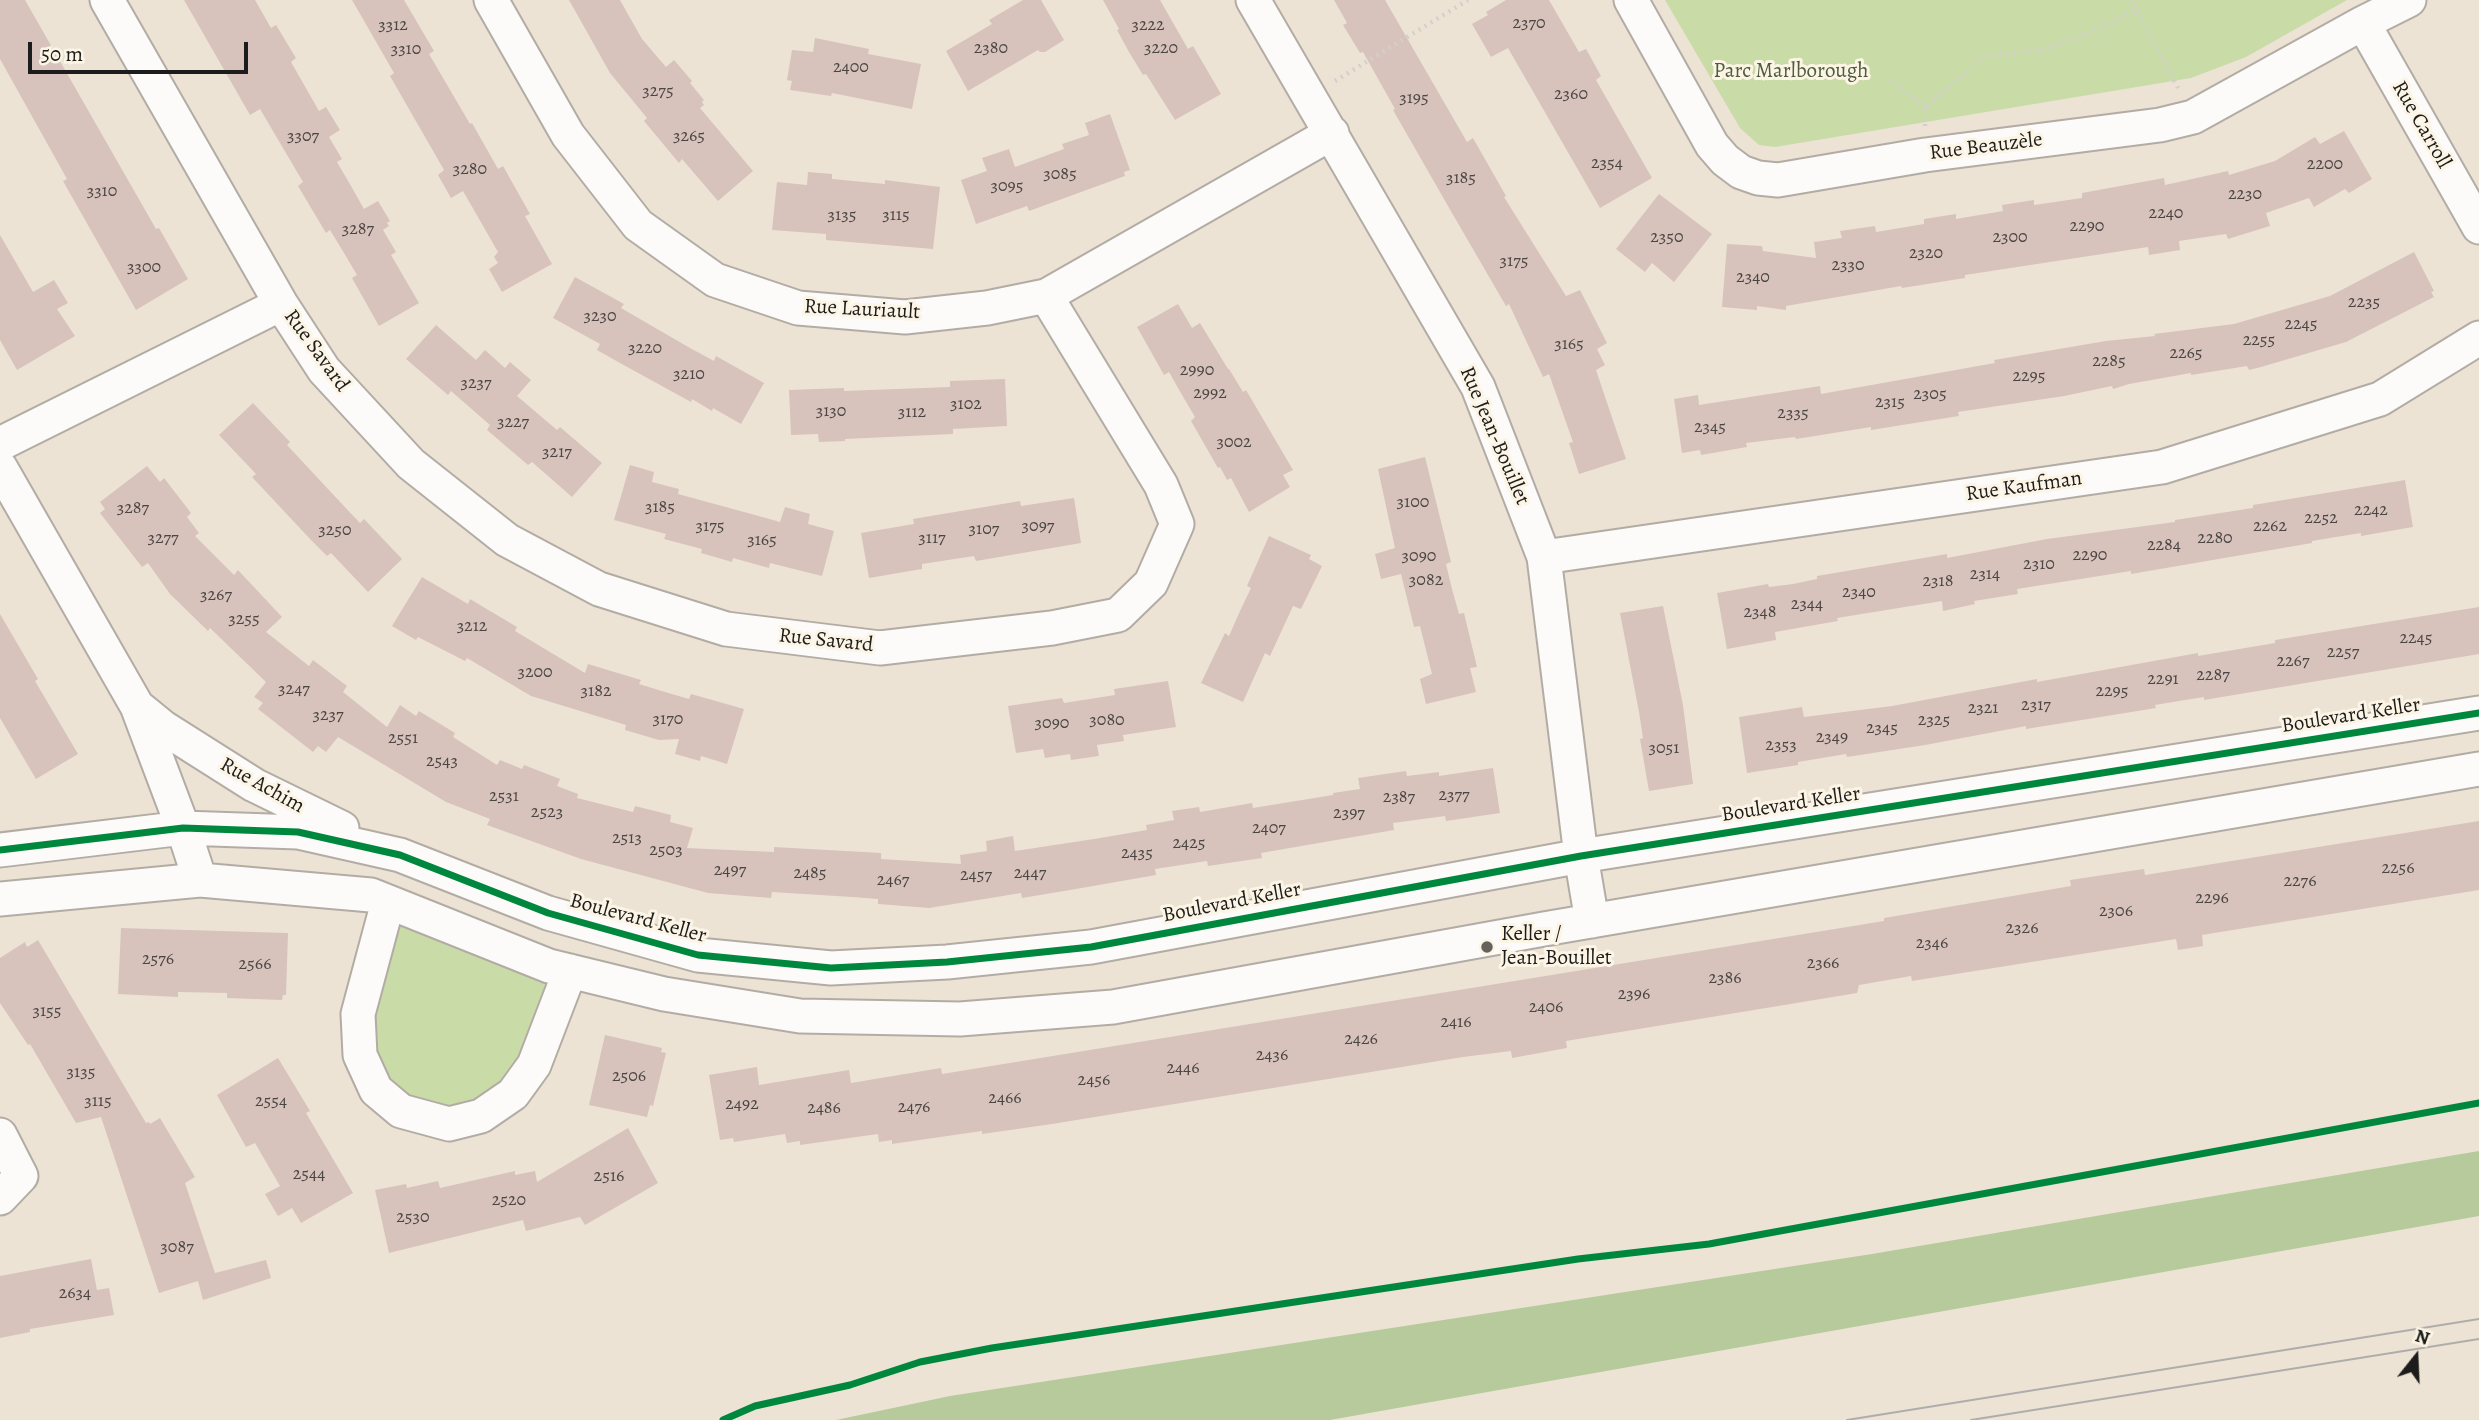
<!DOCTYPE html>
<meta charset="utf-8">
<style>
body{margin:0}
#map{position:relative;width:2479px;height:1420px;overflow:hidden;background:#ece3d5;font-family:Alegreya,serif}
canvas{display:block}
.north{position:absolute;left:2381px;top:1322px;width:70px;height:70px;-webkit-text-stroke:5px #fcf5e5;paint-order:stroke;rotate:18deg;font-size:19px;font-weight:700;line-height:28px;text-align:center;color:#1c1c1c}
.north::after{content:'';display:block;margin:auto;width:24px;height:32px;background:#1c1c1c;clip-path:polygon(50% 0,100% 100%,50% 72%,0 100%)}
.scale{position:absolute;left:28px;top:42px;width:220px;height:32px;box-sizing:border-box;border:4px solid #1c1c1c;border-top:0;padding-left:9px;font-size:21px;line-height:24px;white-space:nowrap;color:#1c1c1c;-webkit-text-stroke:5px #fcf5e5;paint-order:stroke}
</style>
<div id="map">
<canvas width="2479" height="1420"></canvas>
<div class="north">N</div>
<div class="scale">50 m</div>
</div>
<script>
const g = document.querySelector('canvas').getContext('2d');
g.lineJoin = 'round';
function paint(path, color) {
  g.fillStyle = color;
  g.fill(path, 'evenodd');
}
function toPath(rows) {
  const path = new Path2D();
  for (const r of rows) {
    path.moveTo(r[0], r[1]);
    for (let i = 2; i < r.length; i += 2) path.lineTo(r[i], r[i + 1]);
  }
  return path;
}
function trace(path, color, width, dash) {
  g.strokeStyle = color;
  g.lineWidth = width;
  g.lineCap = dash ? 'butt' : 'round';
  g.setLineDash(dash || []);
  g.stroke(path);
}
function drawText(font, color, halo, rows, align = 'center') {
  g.font = font + ' Alegreya,serif';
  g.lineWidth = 6;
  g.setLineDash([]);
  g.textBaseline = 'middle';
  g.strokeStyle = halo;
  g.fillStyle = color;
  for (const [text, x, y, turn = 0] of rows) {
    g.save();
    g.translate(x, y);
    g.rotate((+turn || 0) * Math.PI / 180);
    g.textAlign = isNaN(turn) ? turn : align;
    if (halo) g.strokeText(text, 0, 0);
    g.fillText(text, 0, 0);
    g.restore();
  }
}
const green = toPath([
 [1665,0,2347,0,2246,57,2191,78,1775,147,1759,145,1740,128],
 [395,916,551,978,508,1085,484,1101,447,1110,402,1096,371,1050,369,1007]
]);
const forest = toPath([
 [2479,1151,2479,1216,1330,1420,836,1420,950,1396,1872,1254]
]);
const building = toPath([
 [0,0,25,0,156,229,159,228,188,279,136,310,63,181,67,179,0,59],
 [184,0,255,0,271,28,276,25,296,58,291,62,319,111,326,107,340,130,329,137,342,159,337,162,351,186,364,209,378,201,390,221,387,223,389,226,383,230,396,252,391,255,419,303,379,326,352,278,357,275,344,253,330,230,326,233,298,186,303,182,260,109,250,115],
 [352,0,404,0,434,51,429,54,470,124,472,123,498,169,503,166,530,214,525,216,552,264,502,292,489,269,498,263,494,257,498,252,463,191,451,198,438,175,444,170,390,76,394,73],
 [569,0,620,0,642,39,666,67,674,60,692,81,690,83,704,100,702,102,704,105,700,108,753,171,718,201,682,159,679,163,644,121,647,118,610,73],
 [1023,0,1041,0,1064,40,1045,52,1040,52,1038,50,968,91,946,51,992,24,989,20],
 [1103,0,1160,0,1188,49,1193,46,1221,94,1175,120,1146,74,1143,75,1129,52,1117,30,1119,29],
 [1334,0,1385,0,1467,142,1473,138,1506,196,1504,197,1566,296,1580,290,1607,343,1597,349,1605,365,1596,370,1626,459,1579,474,1569,443,1573,442,1549,374,1543,377,1509,304,1506,306,1452,213,1393,110,1395,109,1363,52,1360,53,1343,25,1347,23],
 [1506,0,1549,0,1579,52,1586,49,1601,76,1596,80,1652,178,1600,208,1508,48,1491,57,1472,24,1488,15,1486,12],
 [815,38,869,49,868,54,921,64,912,109,832,93,831,96,790,90,792,81,787,80,792,50,813,52],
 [1110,114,1130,170,1124,172,1125,176,1029,211,1027,206,976,224,961,180,987,171,982,158,1009,149,1015,167,1064,149,1062,144,1089,135,1085,123],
 [2344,131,2372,179,2349,193,2345,189,2314,207,2309,198,2266,213,2270,226,2228,239,2226,234,2179,241,2180,250,2149,255,2148,247,1965,275,1965,278,1902,288,1901,286,1786,306,1786,310,1757,306,1757,310,1722,307,1727,244,1762,246,1763,251,1816,258,1814,242,1842,238,1840,231,1875,226,1876,232,1924,224,1924,219,1956,214,1956,219,2003,211,2002,205,2034,200,2034,205,2082,198,2082,193,2164,178,2165,185,2228,171,2229,175,2275,161,2315,137,2320,144],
 [808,172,832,174,832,179,885,184,885,180,940,187,933,249,826,240,826,234,772,230,777,182,807,185],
 [1659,194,1712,234,1674,282,1652,263,1645,272,1616,249],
 [0,235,33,292,54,280,68,303,57,309,75,336,17,370,0,340],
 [2414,252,2434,291,2431,292,2434,297,2346,342,2261,367,2249,370,2247,366,2191,375,2191,373,2129,384,2113,389,2112,386,2064,396,1958,412,1959,416,1871,430,1871,427,1796,439,1795,437,1746,443,1747,447,1701,455,1700,450,1682,453,1674,399,1698,395,1699,405,1820,386,1821,394,1995,363,1994,360,2106,341,2155,336,2154,334,2234,324,2330,296],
 [575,277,624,304,621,308,690,348,714,361,716,356,764,383,741,424,713,408,712,411,692,399,691,402,620,363,597,350,600,344,553,318],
 [1178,304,1192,328,1200,323,1228,369,1229,369,1243,392,1246,390,1293,470,1283,475,1290,487,1249,512,1231,478,1227,480,1220,467,1218,468,1191,421,1195,417,1182,395,1169,372,1164,375,1137,327],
 [436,325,476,360,485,350,505,368,510,362,531,380,517,396,557,430,560,427,602,463,572,497,532,462,528,465,487,430,490,425,451,391,448,395,406,359],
 [1005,379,1007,426,953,429,953,434,845,439,845,441,819,442,818,434,791,435,789,390,844,388,844,391,950,387,950,381],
 [253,403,290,442,287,445,342,504,360,523,364,519,402,559,368,592,331,553,327,556,311,540,252,477,256,474,219,435],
 [1425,457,1451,562,1446,564,1452,589,1459,614,1464,613,1477,667,1470,668,1476,692,1426,704,1420,679,1432,674,1420,626,1414,627,1401,574,1381,579,1375,554,1395,548,1378,469],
 [630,465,654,472,652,482,679,489,678,494,755,515,780,522,785,507,810,514,808,524,834,531,822,576,770,563,769,568,733,558,732,562,701,553,702,549,664,539,666,534,614,520],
 [147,466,160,482,164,478,191,513,187,517,199,533,195,536,234,575,238,570,282,617,266,632,309,666,313,660,347,686,343,692,387,727,400,705,416,716,419,711,455,733,453,737,497,765,500,760,522,769,524,765,560,779,557,786,578,794,577,798,633,812,635,806,671,815,670,822,693,828,687,848,774,852,774,847,881,853,881,859,961,864,960,855,987,851,986,841,1013,836,1015,851,1094,839,1147,830,1146,825,1174,820,1172,811,1199,807,1200,812,1252,803,1253,808,1333,795,1333,793,1360,789,1358,778,1406,771,1407,776,1439,772,1439,776,1493,768,1500,813,1446,821,1445,816,1393,823,1394,830,1261,853,1262,858,1208,866,1207,861,1155,869,1156,875,1076,889,1022,898,1021,893,929,908,878,904,878,899,852,897,772,892,771,898,708,893,581,859,487,825,490,819,446,802,338,737,326,752,318,746,313,752,258,709,263,703,254,697,266,682,210,628,208,631,170,594,148,563,142,567,100,513,105,509,100,502],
 [2405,480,2413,527,2361,536,2361,533,2336,537,2312,541,2312,543,2131,574,2131,571,2017,589,2018,594,1974,601,1975,604,1943,611,1942,601,1837,618,1838,621,1775,632,1776,640,1727,649,1717,593,1768,584,1769,587,1793,584,1817,579,1817,576,1947,554,1947,558,2047,539,2175,522,2175,520,2253,508,2253,505],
 [1074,498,1081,543,976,561,974,556,922,564,922,569,869,578,861,533,914,524,913,519,1020,501,1021,506],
 [1269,536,1311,555,1309,559,1322,566,1301,609,1293,606,1270,656,1265,653,1243,702,1201,683,1225,633,1229,636,1240,611,1251,588,1247,586],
 [422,577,468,604,470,599,517,627,515,631,585,673,588,664,641,680,639,684,665,692,689,699,691,694,744,709,727,764,701,756,700,761,675,754,679,739,659,740,625,730,626,725,531,696,467,658,465,661,418,637,416,640,392,626],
 [1663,606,1683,705,1693,784,1649,791,1640,739,1643,738,1639,712,1620,613],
 [2479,607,2479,654,2204,700,2204,697,2179,701,2155,705,2156,708,2026,729,2026,726,1925,745,1847,757,1846,754,1798,762,1798,765,1747,773,1739,717,1802,707,1804,717,1892,706,2037,679,2037,682,2198,653,2198,656,2275,643,2275,640],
 [0,614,38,679,35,681,78,754,36,779,0,718],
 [1168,681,1176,727,1123,735,1124,741,1097,745,1099,756,1071,760,1070,754,1045,758,1043,749,1016,753,1008,706,1062,698,1064,703,1115,695,1114,689],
 [2479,821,2479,890,2202,935,2203,946,2178,950,2176,939,1912,981,1911,976,1859,985,1857,993,1566,1041,1567,1048,1512,1058,1511,1051,1463,1057,1052,1124,982,1134,982,1131,892,1144,892,1140,879,1142,878,1134,800,1145,800,1141,787,1143,785,1134,734,1142,733,1138,720,1140,709,1075,757,1067,759,1085,849,1070,851,1083,941,1068,942,1074,1884,921,1884,918,2071,886,2070,880,2144,869,2145,875],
 [121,928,288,933,286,995,283,995,282,1000,227,998,227,993,178,992,178,997,118,994],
 [38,940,146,1123,149,1122,150,1124,160,1118,195,1177,185,1183,215,1273,266,1260,271,1278,203,1300,198,1281,159,1293,101,1117,76,1123,30,1044,28,1045,0,1003,0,958,25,942,27,947],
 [605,1035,662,1048,661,1052,666,1053,653,1106,650,1105,647,1117,589,1105],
 [278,1058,310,1111,306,1113,353,1193,301,1223,292,1208,278,1216,265,1194,280,1186,255,1143,246,1147,217,1095],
 [628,1128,658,1183,585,1225,580,1217,526,1231,523,1220,389,1253,375,1190,406,1184,407,1188,438,1181,440,1188,515,1171,515,1175,535,1171,537,1182],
 [91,1259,97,1290,109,1288,114,1315,30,1329,30,1332,0,1338,0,1276]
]);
const path = toPath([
 [2131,0,2178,88],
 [1890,80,1926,107],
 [1335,81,1468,0],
 [1925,126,1926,107,1985,56,2041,50,2061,44,2093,32,2136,9]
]);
const minor = toPath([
 [107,0,281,304,324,370,411,464,507,540,599,589,726,629,880,648,1052,628,1118,615,1151,583,1177,524,1161,485,1046,296],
 [491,0,568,135,638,225,715,280,798,308,905,317,987,308,1046,296,1332,133],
 [1253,0,1478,387,1544,557,1581,856,1592,921],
 [1631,0,1712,145,1725,160,1741,172,1758,178,1778,180,1925,155,2160,125,2193,117,2363,23,2409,0],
 [2363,23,2479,227],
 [0,444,281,304],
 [0,467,137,706,183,828,200,880],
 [1544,557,2162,467,2380,399,2479,338],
 [137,706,164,728,254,785,342,828],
 [0,850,183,828,298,832,400,855,548,913,698,955,831,968,947,962,1091,947,1581,856,2479,713],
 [0,899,200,880,371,895,549,966,664,994,800,1016,960,1019,1113,1007,1544,929,2479,769],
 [388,902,358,1014,360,1055,376,1090,401,1111,449,1124,481,1116,513,1094,534,1065,570,971],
 [0,1135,21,1176,0,1198]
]);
const tram = toPath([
 [1847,1420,2479,1319],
 [1971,1420,2479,1339]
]);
const cycleway = toPath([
 [0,850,183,828,298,832,400,855,548,913,698,955,831,968,947,962,1091,947,1581,856,2479,713],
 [723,1420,755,1406,850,1385,920,1362,992,1348,1578,1259,1709,1244,2479,1103]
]);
const markers = [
 [1487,947,7,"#65625d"]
];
const numberNames = [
 ["2370",1529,24],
 ["3312",393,26],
 ["3222",1148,26],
 ["2380",991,49],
 ["3220",1161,49],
 ["3310",406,50],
 ["2400",851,68],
 ["3275",658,92],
 ["2360",1571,95],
 ["3195",1414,99],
 ["3307",303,137],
 ["3265",689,137],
 ["2354",1607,164],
 ["2200",2325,165],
 ["3280",470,170],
 ["3085",1060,175],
 ["3185",1461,179],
 ["3095",1007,187],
 ["3310",102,192],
 ["2230",2245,195],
 ["2240",2166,214],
 ["3135",842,216],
 ["3115",896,216],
 ["2290",2087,227],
 ["3287",358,230],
 ["2350",1667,238],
 ["2300",2010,238],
 ["2320",1926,254],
 ["3175",1514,262],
 ["2330",1848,266],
 ["3300",144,268],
 ["2340",1753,278],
 ["2235",2364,303],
 ["3230",600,317],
 ["2245",2301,325],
 ["2255",2259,341],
 ["3165",1569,345],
 ["3220",645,349],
 ["2265",2186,354],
 ["2285",2109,362],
 ["2990",1197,371],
 ["3210",689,375],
 ["2295",2029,377],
 ["3237",476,384],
 ["2992",1210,394],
 ["2305",1930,395],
 ["2315",1890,403],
 ["3102",966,405],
 ["3130",831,412],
 ["3112",912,413],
 ["2335",1793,414],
 ["3227",513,423],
 ["2345",1710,428],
 ["3002",1234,443],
 ["3217",557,453],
 ["3100",1413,503],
 ["3185",660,508],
 ["3287",133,509],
 ["2242",2371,511],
 ["2252",2321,519],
 ["3175",710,527],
 ["3097",1038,527],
 ["2262",2270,527],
 ["3107",984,530],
 ["3250",335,531],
 ["3277",163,539],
 ["3117",932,539],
 ["2280",2215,539],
 ["3165",762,541],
 ["2284",2164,546],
 ["2290",2090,556],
 ["3090",1419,557],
 ["2310",2039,565],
 ["2314",1985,575],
 ["3082",1426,581],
 ["2318",1938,582],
 ["2340",1859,593],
 ["3267",216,596],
 ["2344",1807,605],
 ["2348",1760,613],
 ["3255",244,620],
 ["3212",472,627],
 ["2245",2416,639],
 ["2257",2343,653],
 ["2267",2293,662],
 ["3200",535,673],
 ["2287",2213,676],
 ["2291",2163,680],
 ["3247",294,690],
 ["3182",596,692],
 ["2295",2112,692],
 ["2317",2036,706],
 ["2321",1983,709],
 ["3237",328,716],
 ["3170",668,720],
 ["3080",1107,721],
 ["2325",1934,721],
 ["3090",1052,724],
 ["2345",1882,729],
 ["2349",1832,738],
 ["2551",403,739],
 ["2353",1781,746],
 ["3051",1664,749],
 ["2543",442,762],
 ["2377",1454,796],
 ["2531",504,797],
 ["2387",1399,798],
 ["2523",547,813],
 ["2397",1349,814],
 ["2407",1269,829],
 ["2513",627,839],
 ["2425",1189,844],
 ["2503",666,851],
 ["2435",1137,854],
 ["2256",2398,869],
 ["2497",730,871],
 ["2485",810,874],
 ["2447",1030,874],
 ["2457",976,876],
 ["2467",893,881],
 ["2276",2300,882],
 ["2296",2212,899],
 ["2306",2116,912],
 ["2326",2022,929],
 ["2346",1932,944],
 ["2576",158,960],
 ["2366",1823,964],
 ["2566",255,965],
 ["2386",1725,979],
 ["2396",1634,995],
 ["2406",1546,1008],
 ["3155",47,1012],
 ["2416",1456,1023],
 ["2426",1361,1040],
 ["2436",1272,1056],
 ["2446",1183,1069],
 ["3135",81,1073],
 ["2506",629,1077],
 ["2456",1094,1081],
 ["2466",1005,1099],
 ["3115",98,1102],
 ["2554",271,1102],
 ["2492",742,1105],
 ["2476",914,1108],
 ["2486",824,1109],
 ["2544",309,1175],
 ["2516",609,1177],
 ["2520",509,1201],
 ["2530",413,1218],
 ["3087",177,1248],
 ["2634",75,1294]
];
const parkNames = [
 ["Parc Marlborough",1791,72]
];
const streetNames = [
 ["Rue Carroll",2421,125,60],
 ["Rue Beauzèle",1986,147,-7],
 ["Rue Lauriault",862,310,3],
 ["Rue Savard",316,351,54],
 ["Rue Jean-Bouillet",1494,436,67],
 ["Rue Kaufman",2024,487,-8],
 ["Rue Savard",826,641,6],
 ["Boulevard Keller",2351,716,-9],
 ["Rue Achim",262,786,29],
 ["Boulevard Keller",1791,805,-9],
 ["Boulevard Keller",1232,903,-11],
 ["Boulevard Keller",638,919,15]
];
const poiNames = [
 ["Keller /",1501,935],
 ["Jean-Bouillet",1501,959]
];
paint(green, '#c9dba6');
paint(forest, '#b6ca9c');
paint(building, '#d7c3bc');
trace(minor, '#b2aca4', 37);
trace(path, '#d2cfcc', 4.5, [2, 5]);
trace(minor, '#fcfbf9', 33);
trace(tram, '#afadab', 2);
trace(cycleway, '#00873e', 7);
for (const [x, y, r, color] of markers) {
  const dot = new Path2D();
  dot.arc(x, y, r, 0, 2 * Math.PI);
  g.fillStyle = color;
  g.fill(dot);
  trace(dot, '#fcf5e5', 2.5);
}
drawText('18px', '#4b4644', null, numberNames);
drawText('21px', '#4e5c3f', '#fcf5e5', parkNames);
drawText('21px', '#1c1c1c', '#fcf5e5', streetNames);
drawText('21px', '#1c1c1c', '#fcf5e5', poiNames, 'left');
</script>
